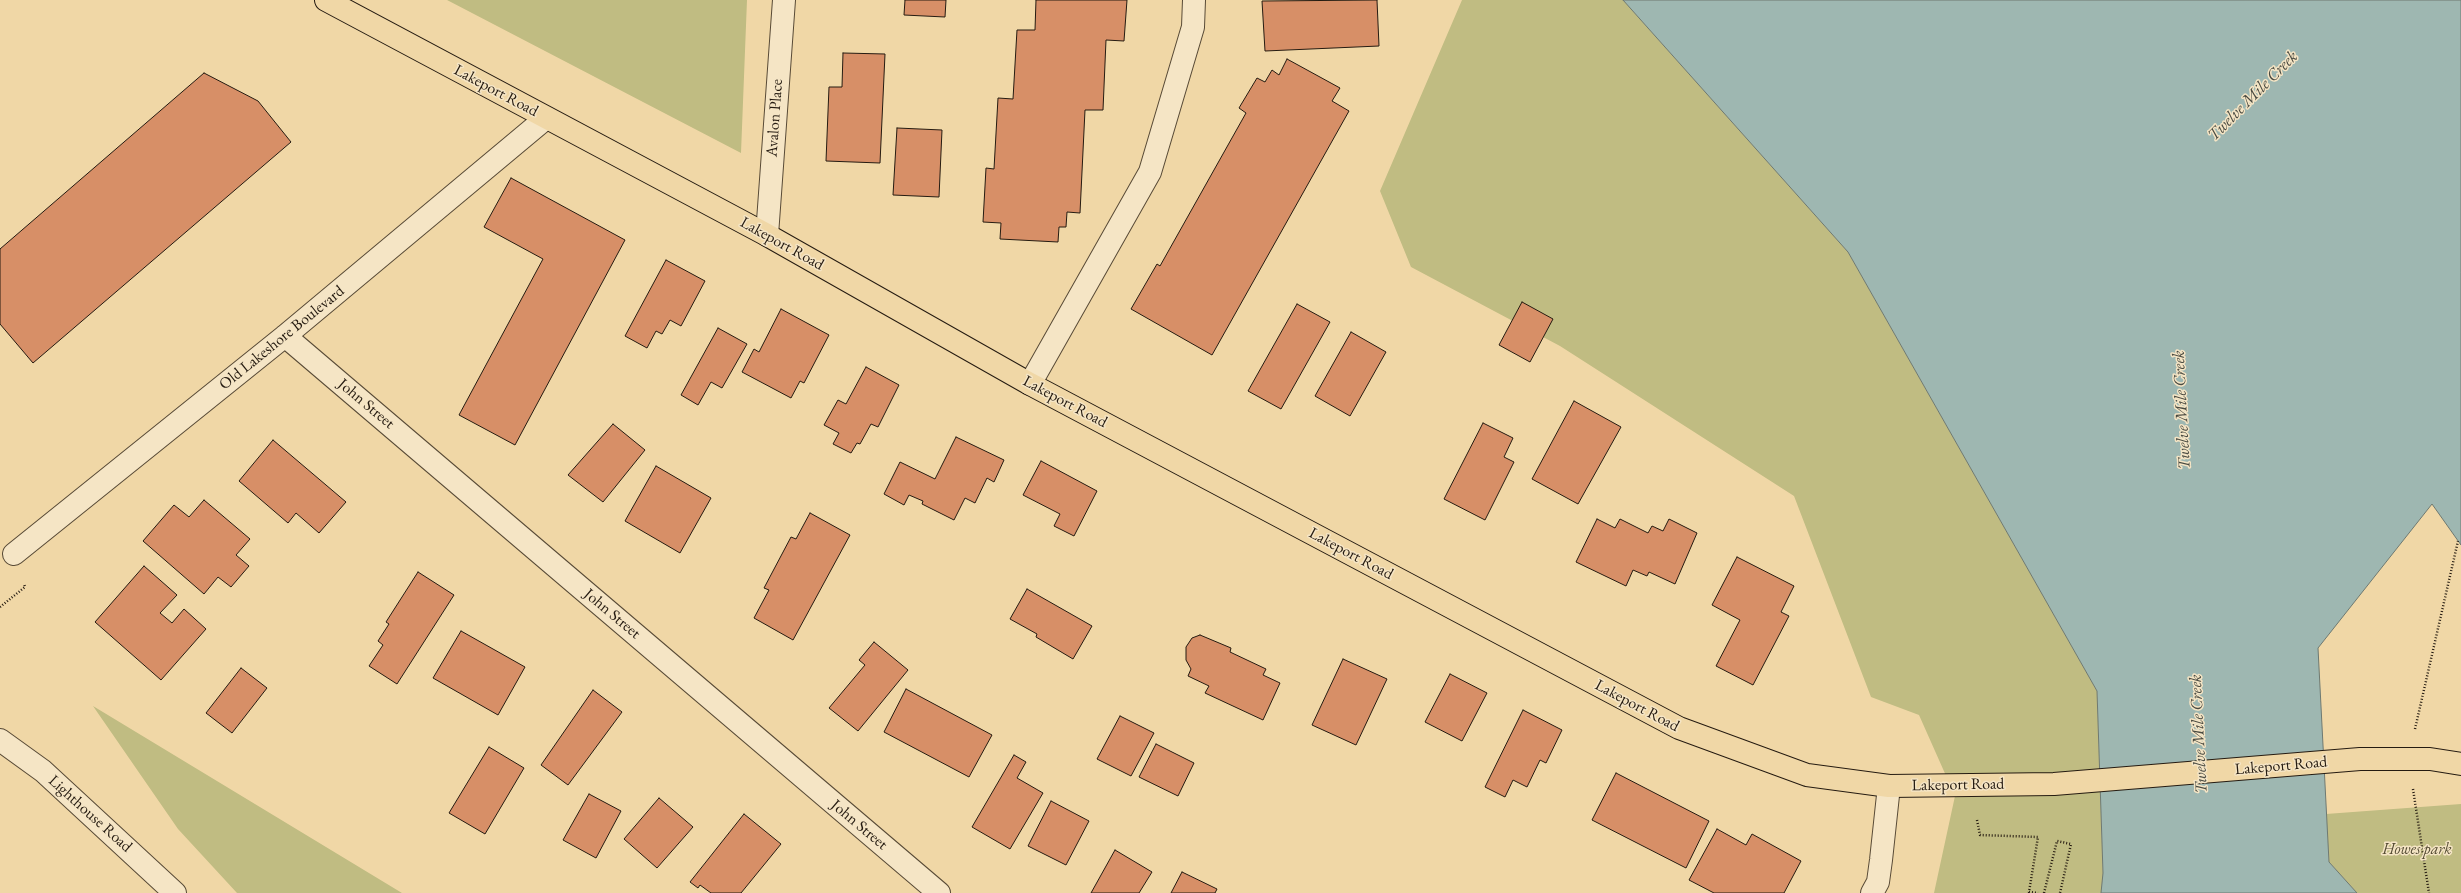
<!DOCTYPE html>
<style>
body{margin:0}
canvas{display:block;background:#f0d7a6}
</style>
<canvas width="2461" height="893"></canvas>
<script>
const g = document.querySelector('canvas').getContext('2d');
g.lineJoin = 'round';
function paint(path, color) {
  g.fillStyle = color;
  g.fill(path, 'evenodd');
}
function toPath(rows) {
  const path = new Path2D();
  for (const r of rows) {
    path.moveTo(r[0], r[1]);
    for (let i = 2; i < r.length; i += 2) path.lineTo(r[i], r[i + 1]);
  }
  return path;
}
function trace(path, color, width, dash) {
  g.strokeStyle = color;
  g.lineWidth = width;
  g.lineCap = dash ? 'butt' : 'round';
  g.setLineDash(dash || []);
  g.stroke(path);
}
function drawText(font, color, halo, rows, align = 'center') {
  g.font = font + ' "EB Garamond",serif';
  g.lineWidth = 3;
  g.setLineDash([]);
  g.textBaseline = 'middle';
  g.strokeStyle = halo;
  g.fillStyle = color;
  for (const [text, x, y, turn = 0] of rows) {
    g.save();
    g.translate(x, y);
    g.rotate((+turn || 0) * Math.PI / 180);
    g.textAlign = isNaN(turn) ? turn : align;
    if (halo) g.strokeText(text, 0, 0);
    g.fillText(text, 0, 0);
    g.restore();
  }
}
const green = toPath([
 [447,0,747,0,741,153],
 [1462,0,1623,0,1848,252,2097,691,2103,873,2101,893,1934,893,1955,796,1919,715,1871,697,1794,496,1560,346,1411,267,1380,191],
 [93,706,402,893,237,893,178,829],
 [2461,804,2461,893,2357,893,2329,862,2326,814]
]);
const water = toPath([
 [1623,0,2461,0,2461,545,2432,504,2318,648,2329,862,2357,893,2101,893,2103,873,2097,691,1848,252,1623,0]
]);
const building = toPath([
 [905,0,946,0,945,17,904,15,905,0],
 [1036,0,1127,0,1124,41,1106,40,1103,110,1085,110,1080,213,1067,212,1066,227,1059,227,1058,242,1000,239,1001,223,983,222,986,168,994,169,998,98,1013,99,1017,30,1035,30,1036,0],
 [1377,0,1379,46,1265,51,1262,1,1377,0],
 [843,53,885,54,880,163,826,161,829,87,842,87,843,53],
 [1287,59,1340,88,1332,101,1349,111,1212,355,1131,309,1157,264,1160,266,1246,113,1239,108,1257,78,1265,82,1272,70,1279,75,1287,59],
 [204,73,258,101,291,142,33,363,0,324,0,249,204,73],
 [897,128,942,130,939,197,893,195,897,128],
 [511,178,625,240,515,445,459,415,543,259,484,227,511,178],
 [666,260,705,281,681,326,670,320,662,334,656,331,647,348,625,336,666,260],
 [1522,302,1553,319,1530,362,1499,345,1522,302],
 [1297,304,1330,322,1281,409,1248,391,1297,304],
 [781,309,829,335,804,383,800,381,791,398,742,372,754,349,759,352,781,309],
 [718,328,747,344,722,388,711,382,698,405,681,395,718,328],
 [1351,332,1386,352,1350,416,1315,396,1351,332],
 [866,367,899,385,878,427,871,424,860,444,857,443,851,453,833,444,839,433,824,425,838,400,846,404,866,367],
 [1574,401,1621,427,1578,504,1532,479,1574,401],
 [1483,423,1513,438,1504,457,1514,462,1485,520,1444,499,1483,423],
 [613,424,645,450,603,502,568,475,613,424],
 [956,437,1004,460,994,482,987,478,975,503,965,498,954,520,922,504,923,501,909,495,904,505,884,494,900,462,935,479,956,437],
 [273,440,346,502,319,533,296,513,288,523,239,481,273,440],
 [1041,461,1097,491,1074,536,1054,526,1060,514,1023,495,1041,461],
 [656,466,711,498,680,553,625,521,656,466],
 [204,500,250,539,236,555,249,566,231,587,218,577,204,594,143,541,174,505,189,517,204,500],
 [810,513,850,535,793,640,754,618,769,590,764,588,791,537,796,539,810,513],
 [1597,519,1615,528,1620,519,1648,533,1652,526,1663,531,1669,519,1697,533,1675,584,1649,572,1647,576,1633,570,1626,586,1576,562,1597,519],
 [1737,557,1794,586,1781,612,1789,616,1753,685,1716,666,1740,620,1712,605,1737,557],
 [144,566,177,595,160,613,172,623,184,609,206,629,161,680,95,622,144,566],
 [418,572,454,595,397,684,369,666,383,645,378,641,389,624,386,622,418,572],
 [1027,589,1092,626,1073,659,1036,637,1037,634,1010,619,1027,589],
 [461,631,525,667,498,715,433,678,461,631],
 [1200,635,1231,648,1230,652,1266,669,1263,675,1280,683,1263,720,1205,693,1209,686,1188,676,1191,669,1186,660,1186,647,1192,638,1200,635],
 [874,642,908,670,858,731,829,708,865,665,859,660,874,642],
 [1343,659,1387,679,1356,745,1312,725,1343,659],
 [241,668,267,688,232,733,206,713,241,668],
 [1450,674,1487,693,1462,741,1425,722,1450,674],
 [906,689,992,735,969,777,884,732,906,689],
 [593,690,622,712,568,785,541,765,593,690],
 [1523,710,1562,730,1546,763,1540,760,1527,787,1513,780,1505,797,1485,787,1523,710],
 [1120,716,1154,733,1131,776,1097,759,1120,716],
 [1156,744,1194,763,1178,796,1139,777,1156,744],
 [489,747,524,768,485,834,449,813,489,747],
 [1014,755,1026,762,1017,778,1043,793,1010,849,972,827,1014,755],
 [1616,773,1709,821,1686,868,1592,820,1616,773],
 [589,794,621,811,596,858,563,840,589,794],
 [659,798,693,827,657,868,624,839,659,798],
 [1051,801,1089,821,1066,865,1028,846,1051,801],
 [744,814,781,844,741,893,711,893,700,885,698,888,690,882,744,814],
 [1717,829,1746,845,1752,834,1801,861,1784,893,1714,893,1689,880,1717,829],
 [1115,850,1152,872,1139,893,1091,893,1115,850],
 [1182,872,1217,889,1215,893,1171,893,1182,872]
]);
const path = toPath([
 [0,607,25,587,24,584],
 [2415,729,2458,541],
 [2413,789,2429,893],
 [1977,820,1980,835,2038,837,2029,892,2038,893],
 [2044,893,2057,841,2071,844,2060,893]
]);
const minor = toPath([
 [767,235,784,0],
 [285,336,939,893],
 [1030,384,1150,172,1193,27,1194,0],
 [14,554,285,336,546,118],
 [0,740,43,771,175,893],
 [1872,893,1878,882,1881,860,1889,786]
]);
const major = toPath([
 [326,0,767,235,1030,384,1679,728,1807,775,1889,786,2054,784,2360,759,2430,759,2461,764]
]);
const streetNames = [
 ["Lakeport Road",496,91,28],
 ["Avalon Place",775,118,-86],
 ["Lakeport Road",782,244,29],
 ["Old Lakeshore Boulevard",282,338,-39],
 ["Lakeport Road",1065,402,28],
 ["John Street",366,404,40],
 ["Lakeport Road",1351,554,28],
 ["John Street",612,614,40],
 ["Lakeport Road",1637,706,28],
 ["Lakeport Road",2281,766,-5],
 ["Lakeport Road",1958,785,-1],
 ["Lighthouse Road",90,814,42],
 ["John Street",859,825,40]
];
const parkNames = [
 ["Howes park",2417,850]
];
const waterNames = [
 ["Twelve Mile Creek",2253,96,-45],
 ["Twelve Mile Creek",2182,410,-93],
 ["Twelve Mile Creek",2199,734,-93]
];
paint(green, '#c0bc82');
paint(water, '#9eb7b1');
trace(water, '#6e7971', 1);
paint(building, '#d78f67');
trace(building, '#251b11', 1);
trace(minor, '#584a36', 24);
trace(major, '#251b11', 24);
trace(path, '#251b11', 2.5, [1, 2]);
trace(minor, '#f5e5c5', 22);
trace(major, '#f0d7a6', 22);
drawText('16px', '#251b11', '#f5e5c5', streetNames);
drawText('italic 16px', '#544b33', '#f5e5c5', parkNames);
drawText('italic 17px', '#494a41', '#f5e5c5', waterNames);
</script>
